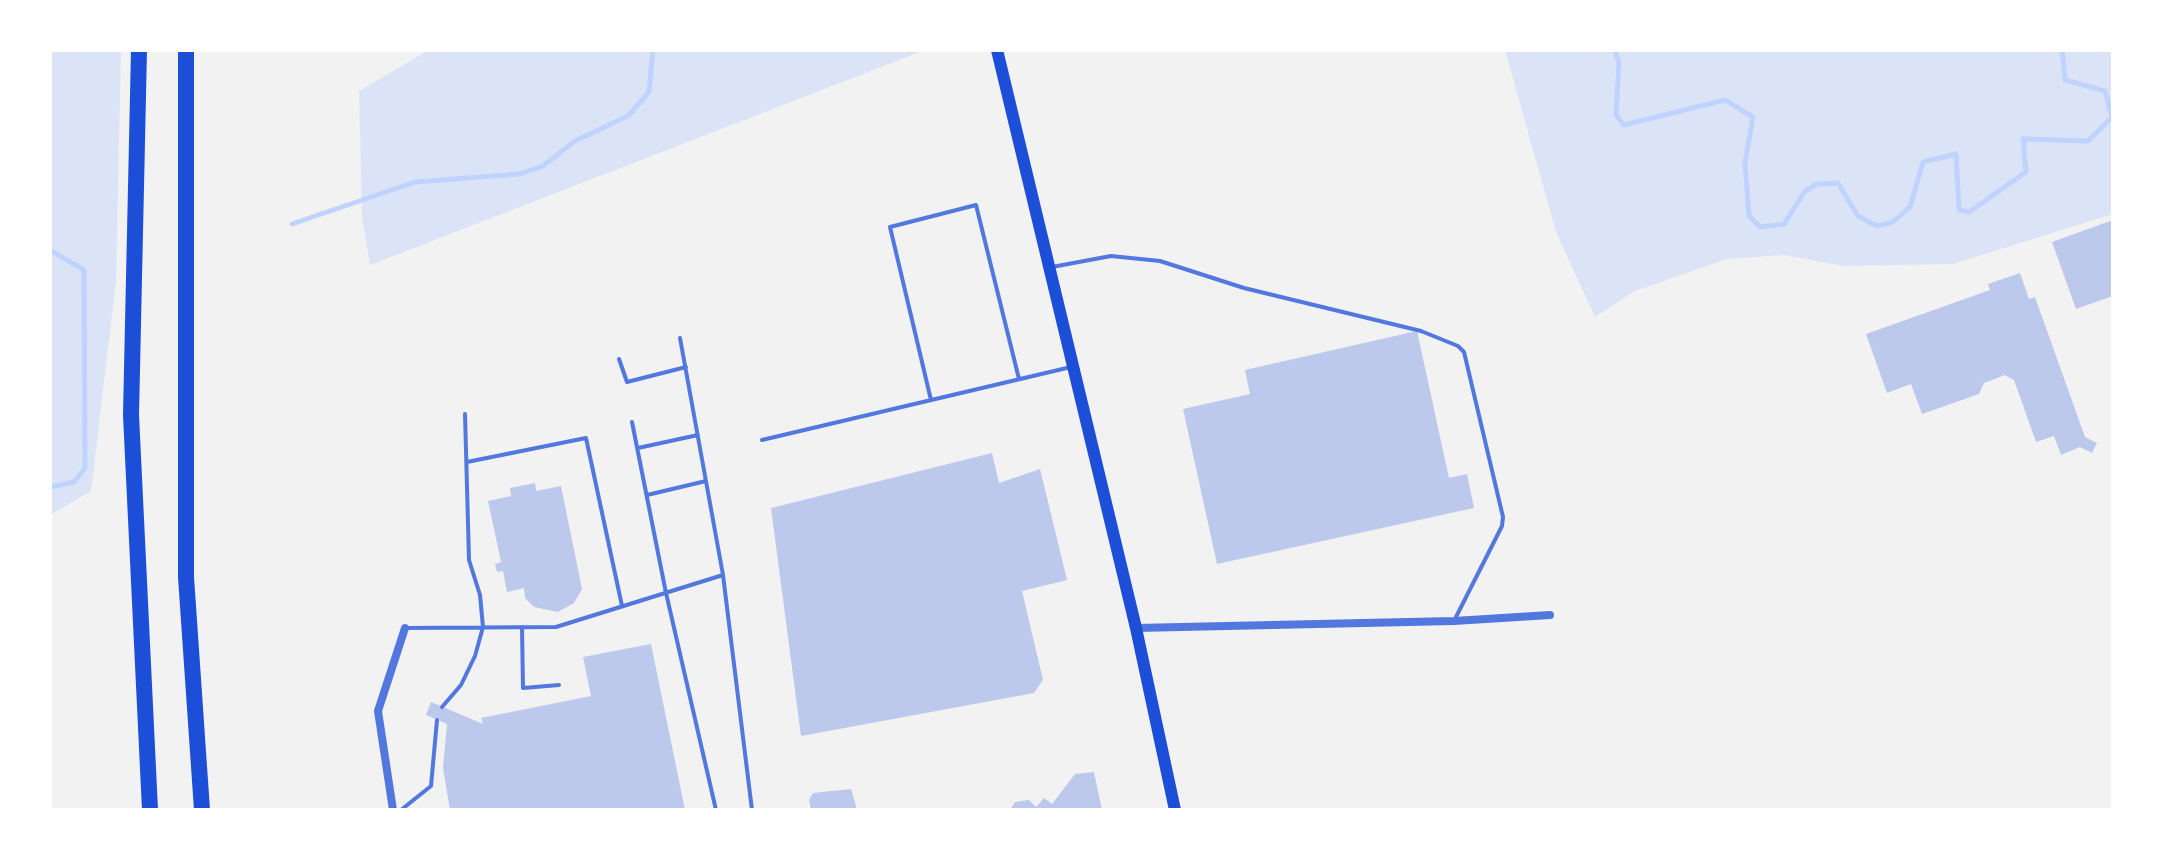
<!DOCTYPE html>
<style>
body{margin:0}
#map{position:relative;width:2163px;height:860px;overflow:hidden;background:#f2f2f2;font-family:Commissioner,sans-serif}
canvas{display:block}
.frame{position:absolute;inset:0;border:52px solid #fff;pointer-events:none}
</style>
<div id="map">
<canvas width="2163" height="860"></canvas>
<div class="frame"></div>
</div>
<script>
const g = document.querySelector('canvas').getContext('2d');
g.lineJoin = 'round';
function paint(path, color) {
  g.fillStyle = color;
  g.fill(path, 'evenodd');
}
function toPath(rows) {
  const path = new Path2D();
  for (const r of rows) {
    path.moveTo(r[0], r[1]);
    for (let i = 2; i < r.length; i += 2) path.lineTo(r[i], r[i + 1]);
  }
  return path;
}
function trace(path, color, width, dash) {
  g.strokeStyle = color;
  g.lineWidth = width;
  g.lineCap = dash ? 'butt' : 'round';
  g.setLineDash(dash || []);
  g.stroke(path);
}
const green = toPath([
 [50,50,121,50,116,282,91,491,50,515],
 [429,50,925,50,370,265,362,218,359,91],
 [1505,50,2113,50,2113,214,1953,264,1844,266,1783,255,1727,259,1635,291,1595,317,1556,232]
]);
const stream = toPath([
 [1615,50,1619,63,1616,115,1624,125,1725,100,1753,117,1745,163,1749,216,1760,227,1784,224,1805,191,1817,184,1838,183,1858,216,1877,226,1893,222,1910,207,1923,162,1956,154,1959,210,1969,212,2026,172,2023,139,2088,141,2112,117,2105,91,2065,80,2062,50],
 [292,224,415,182,520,174,543,166,575,141,628,116,649,92,653,50],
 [50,250,84,270,85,468,74,482,50,487]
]);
const building = toPath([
 [2113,220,2113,296,2076,309,2052,242],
 [2020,273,2029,299,2035,297,2085,437,2097,443,2092,453,2080,447,2061,455,2054,436,2036,442,2014,380,2005,375,1984,383,1979,394,1922,414,1911,384,1887,393,1866,334,1990,290,1988,284],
 [1417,331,1449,478,1467,474,1474,508,1217,564,1183,409,1250,394,1245,370],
 [992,453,999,483,1040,469,1067,580,1022,591,1043,680,1034,693,801,736,771,508],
 [535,483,536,491,561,486,582,589,574,603,558,612,534,607,525,598,524,588,507,592,503,571,497,572,495,564,501,562,488,501,511,496,510,488],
 [651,644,685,810,450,810,443,768,447,724,426,715,431,702,483,724,481,718,591,696,583,657],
 [1094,772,1102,810,1010,810,1015,802,1029,800,1036,807,1044,798,1052,804,1075,774],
 [851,789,857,810,811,810,809,800,813,793]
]);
const service = toPath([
 [1052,267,1111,256,1160,261,1244,288,1421,331,1458,346,1464,352,1503,517,1502,526,1455,619],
 [680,338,723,575],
 [619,359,627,382,686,367],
 [931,400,890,227,976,205,1019,379],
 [632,422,666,593,716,810],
 [762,440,1071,367],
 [638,448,698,435],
 [467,462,586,438,622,606],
 [647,495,706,481],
 [522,627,523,688,559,685],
 [406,628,556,627,723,575,752,810],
 [442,707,461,685,475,656,483,627,480,595,469,560,465,414],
 [401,810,431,786,437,720]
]);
const minor = toPath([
 [1136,628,1454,621,1550,615],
 [393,810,378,711,405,628]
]);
const secondary = toPath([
 [997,50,1136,628,1175,810]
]);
const motorway = toPath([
 [139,50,131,415,150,810],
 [186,50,186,577,202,810]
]);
paint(green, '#dbe4f7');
trace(stream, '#bfd3fe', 5);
paint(building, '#bdc9ec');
trace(service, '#5277de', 4);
trace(minor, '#5277de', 8);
trace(secondary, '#1d4ed8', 12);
trace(motorway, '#1d4ed8', 16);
</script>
